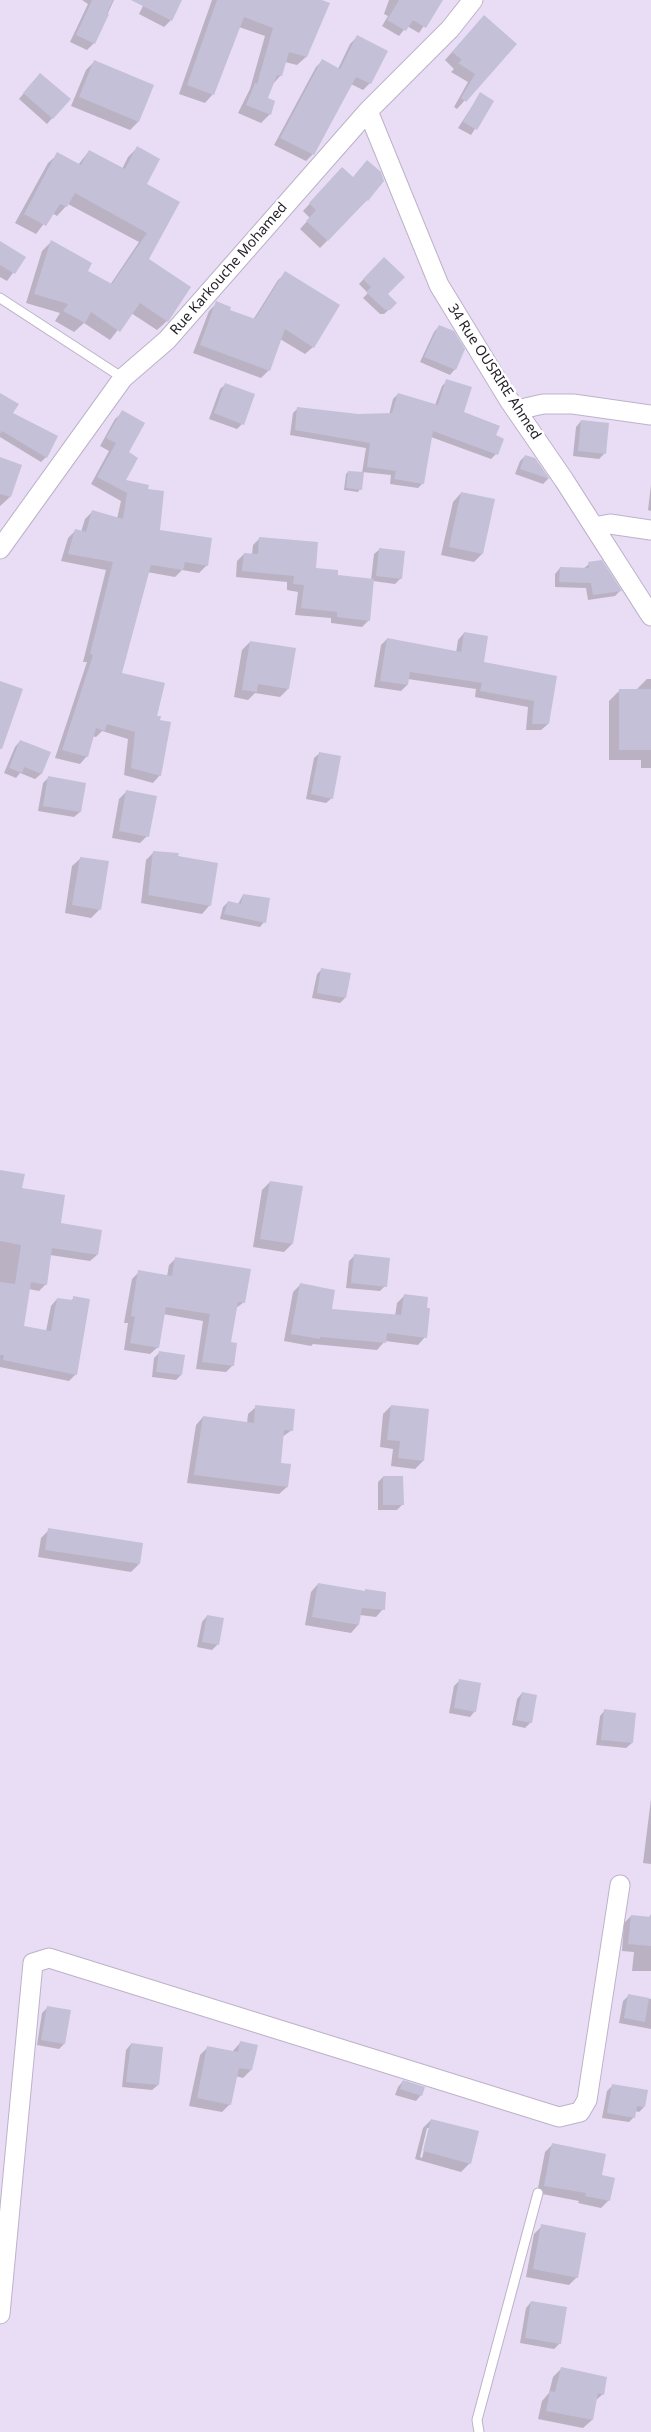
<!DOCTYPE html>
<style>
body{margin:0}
canvas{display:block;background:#e8ddf4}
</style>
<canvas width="651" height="2432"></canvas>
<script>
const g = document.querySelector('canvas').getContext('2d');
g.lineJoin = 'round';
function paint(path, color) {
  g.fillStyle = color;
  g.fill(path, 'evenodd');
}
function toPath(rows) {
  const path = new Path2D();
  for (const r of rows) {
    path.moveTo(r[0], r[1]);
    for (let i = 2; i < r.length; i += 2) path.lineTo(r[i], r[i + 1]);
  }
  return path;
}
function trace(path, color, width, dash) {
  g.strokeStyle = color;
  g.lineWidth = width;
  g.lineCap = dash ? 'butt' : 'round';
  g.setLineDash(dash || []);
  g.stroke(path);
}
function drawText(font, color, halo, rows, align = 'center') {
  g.font = font + ' "Noto Sans",sans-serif';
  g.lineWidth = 5;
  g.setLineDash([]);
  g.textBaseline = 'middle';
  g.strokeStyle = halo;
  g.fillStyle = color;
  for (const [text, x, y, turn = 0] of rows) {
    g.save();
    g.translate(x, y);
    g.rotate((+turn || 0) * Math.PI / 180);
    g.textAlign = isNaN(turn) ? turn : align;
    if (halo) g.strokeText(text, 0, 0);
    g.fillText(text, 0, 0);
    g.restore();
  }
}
const shadow = toPath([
 [114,0,94,43,87,50,70,42,88,4,82,0],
 [146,0,181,0,171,20,164,27,139,14],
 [212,0,319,0,306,57,297,65,285,62,281,75,273,84,266,98,270,114,261,123,238,113,250,89,265,36,239,27,213,94,205,103,179,94],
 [389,0,441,0,419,33,407,26,399,36,382,26,388,16,384,14],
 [476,25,515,44,457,109,454,107,468,82,451,72,454,69,445,60],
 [357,37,370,83,363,90,351,84,313,154,306,161,274,145,316,67,322,61,338,69,350,44],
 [94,62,138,122,130,130,71,106,86,70],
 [35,80,69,99,47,124,19,99],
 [480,94,493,101,471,135,458,128],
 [137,148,145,184,178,202,147,259,189,287,167,321,157,330,131,313,110,340,84,323,74,332,55,321,60,313,26,303,42,251,51,242,86,271,110,285,139,242,68,204,57,216,52,213,36,234,15,223,48,163,58,154,78,165,89,151,122,169,128,157],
 [335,176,367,200,320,248,300,229,310,218,303,211],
 [0,242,24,258,7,281,0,277],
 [384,258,386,294,396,303,384,314,380,314,363,298,368,293,359,284],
 [286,273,313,347,305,354,280,339,269,370,261,378,193,353,209,311,217,303,228,311,253,320,278,280],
 [439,326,455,369,450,375,420,362,434,332],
 [447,381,463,413,494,436,496,454,491,459,431,437,423,483,418,488,390,484,391,475,362,472,360,489,358,492,344,490,346,474,348,472,362,473,366,448,290,435,293,413,298,408,358,415,389,415,393,399,398,394,435,405,442,386],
 [226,384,242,424,237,429,209,419,220,389],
 [0,394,12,414,46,457,41,462,0,437],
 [123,412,127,453,124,481,147,490,158,531,207,565,199,573,182,570,175,577,147,572,120,673,156,717,160,775,153,783,124,775,128,739,102,731,96,737,92,736,87,756,80,764,55,758,87,662,83,662,106,570,61,561,68,538,75,531,81,532,85,519,92,512,117,519,121,501,91,484,109,451,100,446,115,419],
 [581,421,604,454,599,459,573,456,576,427],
 [525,456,535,459,548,479,543,484,515,474,520,461],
 [0,459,10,497,0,506],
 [651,485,651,511,648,510],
 [461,493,482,554,474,562,441,555,453,502],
 [260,538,315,569,336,576,371,580,374,554,380,549,401,578,395,584,373,581,369,620,362,627,331,623,331,618,295,615,298,592,287,590,287,582,236,577,237,561,244,554,252,555,253,545],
 [589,564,620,591,615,596,588,600,586,588,555,587,555,574,560,568,583,569],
 [464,633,483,663,555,677,548,724,541,730,526,730,528,707,475,697,476,689,408,679,407,685,401,691,374,687,381,645,387,639,456,653,458,640],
 [250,642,288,689,280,697,255,693,248,700,234,697,242,650],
 [647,679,651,679,651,768,641,768,641,760,609,760,609,701,620,690,636,690],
 [20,741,49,753,41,774,35,779,20,773,16,778,4,773,15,747],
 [320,753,332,798,326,803,306,799,314,758],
 [49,777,85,784,80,812,74,817,38,811,43,783],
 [127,791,147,836,140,843,112,838,119,799],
 [154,852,217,864,209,906,202,914,141,903,146,860],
 [81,858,99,910,91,918,65,913,72,866],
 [243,895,264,922,260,927,220,919,223,907,228,902,238,904],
 [322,969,345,998,340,1003,312,998,317,974],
 [0,1171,97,1255,90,1261,50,1255,46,1284,39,1291,29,1289,23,1327,46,1331,51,1306,57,1299,70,1301,74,1298,76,1374,69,1381,0,1367],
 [270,1182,292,1244,284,1252,253,1247,262,1190],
 [355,1255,385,1286,380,1291,346,1288,349,1261],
 [176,1258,244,1302,235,1309,230,1344,233,1365,226,1372,196,1369,203,1321,163,1314,158,1347,150,1354,124,1350,128,1323,124,1323,132,1279,139,1272,167,1276,169,1265],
 [300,1285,331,1310,395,1316,397,1303,404,1296,425,1337,418,1345,385,1341,377,1350,313,1344,311,1346,284,1341,293,1292],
 [160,1352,181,1375,176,1380,152,1377,154,1358],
 [391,1406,423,1461,415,1469,391,1466,393,1449,380,1447,383,1414],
 [256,1407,292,1430,282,1437,279,1464,289,1465,287,1487,279,1494,187,1483,196,1425,203,1417,247,1424,248,1414],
 [383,1477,402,1505,397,1510,378,1510,378,1482],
 [49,1530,139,1564,131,1572,38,1557,41,1538],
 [318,1584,383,1609,376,1617,360,1615,358,1625,351,1633,305,1625,311,1592],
 [207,1616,222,1619,217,1645,212,1650,197,1647,202,1622],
 [459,1681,475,1711,470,1717,449,1713,454,1686],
 [522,1693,531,1722,525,1728,512,1725,517,1699],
 [605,1710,635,1714,632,1743,626,1748,596,1745,600,1716],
 [651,1799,651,1864,643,1863],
 [651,1914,651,1971,632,1971,634,1952,622,1951,624,1923,631,1916,649,1918],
 [629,1995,651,1999,651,2029,619,2023,623,2001],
 [48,2007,64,2044,59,2049,37,2045,42,2013],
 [240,2043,251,2070,243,2078,235,2076,230,2104,222,2112,189,2106,200,2055,208,2047,232,2052],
 [131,2044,158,2085,152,2090,122,2087,126,2050],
 [403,2081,421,2095,416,2101,395,2095,398,2087],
 [612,2086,644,2107,639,2112,635,2111,634,2117,629,2122,602,2118,607,2091],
 [431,2120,478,2132,469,2164,461,2172,415,2159,423,2128],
 [427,2128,430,2128,422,2158,420,2157],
 [553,2144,600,2176,609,2200,601,2208,578,2203,579,2201,537,2193,545,2152],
 [542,2226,577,2277,569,2285,526,2277,534,2234],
 [531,2302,560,2343,554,2349,520,2343,526,2308],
 [561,2369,603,2394,595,2401,592,2420,583,2428,538,2419,542,2401,549,2393,553,2377]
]);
const building = toPath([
 [92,0,113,0,107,13,109,14,95,44,76,35],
 [131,0,182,0,172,21],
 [217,0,322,0,330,3,307,57,289,52,282,76,277,75,268,98,275,101,271,115,246,105,255,83,257,84,273,28,244,17,214,95,187,85],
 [399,0,443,0,426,28,413,20,406,31,387,20],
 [484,15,517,44,466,102,461,98,475,74,458,63,462,60,452,52],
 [357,35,388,51,371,84,356,77,314,155,280,138,322,59,340,69],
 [94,60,154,85,139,122,79,97],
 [40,73,71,99,53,119,23,93],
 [480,92,494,101,477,130,463,122],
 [137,146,160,159,147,184,180,202,149,259,191,287,168,322,140,303,120,332,91,312,85,323,63,311,68,304,34,294,51,240,92,263,88,271,112,284,147,233,75,193,67,207,60,204,46,226,24,214,57,152,81,165,89,150,125,169],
 [367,160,381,172,384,181,368,201,367,200,328,241,306,221,316,210,309,203,342,167,353,177],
 [0,241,26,257,15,274,0,265],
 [384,257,405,277,388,294,397,303,390,310,385,310,366,292,371,287,363,279],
 [285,271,340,305,314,348,285,329,270,371,200,345,216,301,231,307,230,310,255,319],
 [439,325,454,331,465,349,456,370,424,357],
 [446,379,472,387,464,412,500,426,496,435,504,439,498,455,433,431,424,484,394,479,396,471,367,467,370,443,295,430,297,407,358,414,392,413,398,393,438,405],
 [225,383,255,394,244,425,214,413],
 [0,393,19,404,13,413,58,436,47,458,2,431,0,434],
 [122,410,145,423,129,452,138,458,126,480,149,485,148,489,164,491,160,530,212,538,208,566,185,562,183,570,151,565,122,673,165,683,157,716,161,716,160,720,171,722,161,776,131,768,135,732,107,724,105,731,96,728,88,757,62,750,93,655,90,654,113,562,68,554,75,529,86,532,92,510,123,519,127,493,97,477,116,443,106,438],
 [581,420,609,423,606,454,578,451],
 [525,455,535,458,550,479,520,469],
 [0,457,22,465,11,497,0,494],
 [348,471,364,472,362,490,346,488],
 [461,492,495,499,483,554,449,547],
 [259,537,318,542,316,568,338,570,338,575,374,579,370,621,337,617,337,612,301,608,304,585,293,584,294,576,242,571,244,553,258,554],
 [379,548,405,551,402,579,376,576],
 [602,560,622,591,593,595,591,583,559,582,560,567,589,568,588,562],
 [464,632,488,636,484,662,557,676,549,724,532,724,534,701,480,691,482,683,410,672,408,685,380,681,387,638,461,652],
 [250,641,296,648,289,689,258,684,257,692,242,690],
 [0,681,23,689,2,749,0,749],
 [619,689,651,689,651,750,619,750],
 [20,740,51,752,42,774,24,767,22,773,9,768],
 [319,752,341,756,333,799,311,794],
 [48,776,86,783,81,812,43,806],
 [126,790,157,796,149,837,119,831],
 [153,851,179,853,178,856,218,863,211,906,148,895],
 [80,857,109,861,101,910,72,905],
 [243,894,270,898,266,923,224,914,228,901,241,904],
 [321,968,351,973,346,998,317,993],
 [0,1170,25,1174,22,1188,65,1195,61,1223,102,1230,98,1255,52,1248,47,1285,31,1282,24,1326,51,1331,57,1298,73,1300,73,1296,90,1299,77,1375,3,1360,4,1355,0,1355,0,1282,15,1284,21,1245,0,1241],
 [270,1181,303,1186,293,1244,260,1239],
 [354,1254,390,1258,387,1287,351,1283],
 [175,1257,251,1269,245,1303,238,1302,231,1342,237,1343,234,1366,202,1362,210,1314,166,1307,159,1348,130,1343,135,1317,131,1316,138,1270,172,1276],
 [300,1283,335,1290,332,1309,401,1315,404,1294,428,1297,427,1308,430,1308,427,1338,387,1333,386,1343,320,1337,320,1339,291,1334],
 [159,1351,185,1355,182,1375,156,1372],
 [255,1405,295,1409,293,1431,284,1430,281,1463,291,1464,288,1487,194,1475,203,1416,254,1423],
 [391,1405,429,1409,424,1461,398,1458,400,1441,387,1440],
 [383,1476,403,1476,404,1505,383,1505],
 [48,1528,143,1543,140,1564,45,1550],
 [318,1583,365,1591,365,1589,386,1592,385,1610,362,1608,359,1625,312,1617],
 [207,1615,224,1618,219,1645,202,1642],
 [459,1679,481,1683,476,1712,454,1708],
 [522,1692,537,1695,532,1723,516,1720],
 [604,1709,636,1713,633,1743,601,1740],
 [631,1915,651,1917,651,1946,628,1944],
 [628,1994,649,1998,645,2022,624,2018],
 [47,2006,71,2010,65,2044,41,2040],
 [240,2041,258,2045,252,2070,239,2068,231,2105,197,2098,207,2046,238,2052],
 [131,2043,163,2047,159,2085,126,2082],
 [403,2080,425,2087,422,2096,400,2089],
 [612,2084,648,2090,645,2107,637,2106,635,2118,607,2113],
 [431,2119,479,2131,471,2164,423,2151],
 [552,2143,606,2154,602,2175,615,2178,610,2201,585,2196,586,2193,544,2186],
 [541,2224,586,2233,578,2278,533,2269],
 [531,2301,567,2307,561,2344,525,2338],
 [561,2367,607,2377,604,2395,598,2393,593,2420,546,2411,550,2391,555,2392]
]);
const lane = toPath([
 [0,298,123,378],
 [479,2432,477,2420,538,2193]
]);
const street = toPath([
 [368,111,439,285,509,400,564,480,651,616],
 [517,410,543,404,573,404,651,415],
 [594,527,610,524,651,530],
 [0,549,123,378,167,340,368,111,450,29,473,0],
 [0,2314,33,1963,49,1958,559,2117,580,2112,587,2100,620,1885]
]);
const streetNames = [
 ["Rue Karkouche Mohamed",229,269,-49],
 ["34 Rue OUSRIRE Ahmed",494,372,57]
];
paint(shadow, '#0003');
paint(building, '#c3c0d8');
trace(lane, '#bdb2c9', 11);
trace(street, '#bdb2c9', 21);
trace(lane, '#fff', 9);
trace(street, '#fff', 19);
drawText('14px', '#231f27', '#fff', streetNames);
</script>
